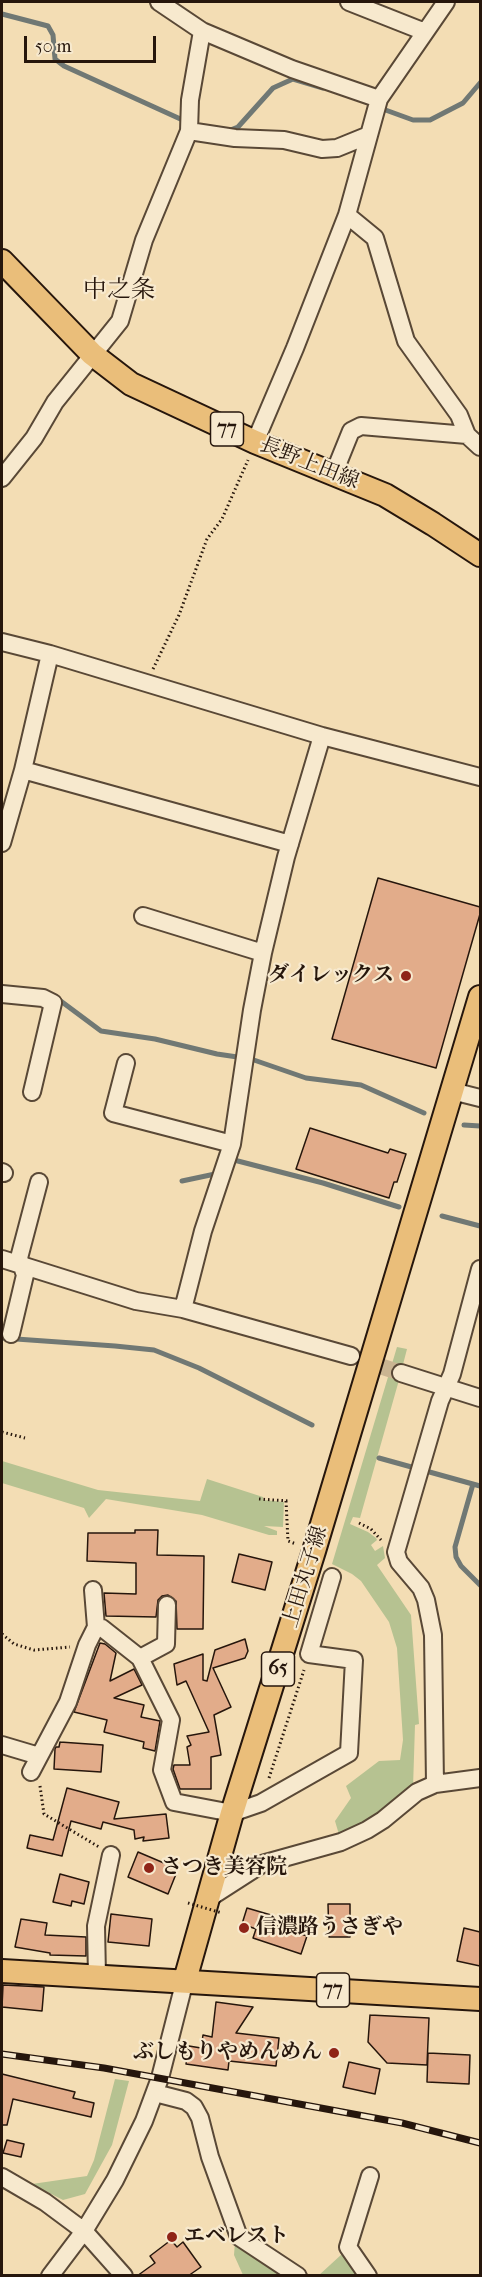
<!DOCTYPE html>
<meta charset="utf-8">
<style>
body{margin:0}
#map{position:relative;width:482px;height:2277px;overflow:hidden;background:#f3ddb4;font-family:"IM FELL French Canon",serif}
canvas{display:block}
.frame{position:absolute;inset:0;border:3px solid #26160c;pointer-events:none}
.scale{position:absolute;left:24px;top:36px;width:132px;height:27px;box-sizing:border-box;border:3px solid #26160c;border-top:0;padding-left:8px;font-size:18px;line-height:21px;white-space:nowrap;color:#26160c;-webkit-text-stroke:4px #f7e9ce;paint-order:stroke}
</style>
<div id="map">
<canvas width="482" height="2277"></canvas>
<div class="frame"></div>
<div class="scale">50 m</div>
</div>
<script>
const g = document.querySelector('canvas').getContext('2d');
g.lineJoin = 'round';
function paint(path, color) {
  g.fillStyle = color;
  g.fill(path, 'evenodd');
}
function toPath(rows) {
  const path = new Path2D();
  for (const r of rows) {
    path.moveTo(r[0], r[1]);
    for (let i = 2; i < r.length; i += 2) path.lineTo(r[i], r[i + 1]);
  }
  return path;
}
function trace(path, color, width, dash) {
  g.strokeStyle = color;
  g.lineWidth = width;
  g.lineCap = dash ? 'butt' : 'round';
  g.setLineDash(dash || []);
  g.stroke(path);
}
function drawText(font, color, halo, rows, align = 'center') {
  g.font = font + ' "IM FELL French Canon","Noto Serif JP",serif';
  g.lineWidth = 4.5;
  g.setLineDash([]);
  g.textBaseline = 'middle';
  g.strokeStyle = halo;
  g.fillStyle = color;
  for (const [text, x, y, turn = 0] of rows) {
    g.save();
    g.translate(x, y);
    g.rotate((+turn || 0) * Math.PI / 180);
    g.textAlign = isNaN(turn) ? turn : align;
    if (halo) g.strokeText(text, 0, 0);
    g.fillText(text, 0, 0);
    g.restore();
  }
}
const green = toPath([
 [397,1347,407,1349,399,1380,360,1518,353,1517,350,1524,368,1532,376,1538,377,1540,371,1545,375,1551,383,1546,385,1558,377,1565,411,1615,419,1724,415,1725,413,1788,379,1816,340,1838,335,1821,351,1798,346,1786,379,1761,400,1760,403,1740,397,1648,389,1622,361,1581,352,1574,332,1564],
 [2,1461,98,1490,200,1501,207,1479,263,1497,263,1500,284,1502,283,1527,264,1526,277,1531,277,1535,269,1535,202,1515,106,1499,89,1518,84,1508,2,1483],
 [115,2079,129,2081,112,2145,85,2194,63,2200,32,2184,87,2176,94,2160],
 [235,2242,288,2275,243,2275,234,2255],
 [342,2254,359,2276,318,2276]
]);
const stream = toPath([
 [2,14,48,26,53,35,55,59,64,66,187,122],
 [380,108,413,120,430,120,463,103,480,83],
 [228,131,238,127,273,88,284,83,293,79,323,88],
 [54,996,101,1031,155,1039,217,1054,251,1059,306,1078,361,1085,424,1113],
 [464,1125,480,1126],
 [231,1162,234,1160,323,1183,399,1207],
 [182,1181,215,1174,219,1171],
 [442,1216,480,1226],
 [2,1338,115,1346,154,1350,199,1368,312,1425],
 [379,1458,480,1486],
 [473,1484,455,1547,456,1557,461,1566,480,1585]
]);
const building = toPath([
 [378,878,480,907,480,914,436,1068,332,1039,378,878],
 [310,1128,388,1153,390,1149,406,1154,397,1182,394,1182,389,1198,296,1169,310,1128],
 [135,1530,158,1530,157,1555,204,1556,203,1629,177,1629,176,1601,168,1595,162,1596,158,1600,156,1617,106,1616,104,1593,136,1594,136,1563,87,1561,88,1533,135,1533,135,1530],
 [239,1554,272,1562,265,1590,232,1582,239,1554],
 [245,1639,248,1651,245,1658,213,1668,231,1707,214,1715,221,1755,211,1757,211,1789,180,1789,173,1769,174,1765,190,1765,187,1747,191,1745,187,1736,209,1732,186,1681,177,1685,174,1664,203,1654,203,1680,207,1681,215,1650,245,1639],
 [100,1643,105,1644,116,1653,110,1681,134,1669,142,1685,114,1698,144,1705,141,1717,160,1721,155,1751,143,1748,144,1742,104,1732,107,1720,74,1712,100,1643],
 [60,1742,103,1745,101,1772,54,1769,55,1749,56,1747,59,1747,60,1742],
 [67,1788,119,1802,114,1819,166,1814,169,1838,143,1841,144,1837,135,1839,134,1830,103,1822,101,1829,71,1821,62,1856,27,1848,30,1835,53,1840,67,1788],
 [138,1852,178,1869,168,1894,128,1877,138,1852],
 [60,1874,89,1882,84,1904,72,1901,71,1906,53,1902,60,1874],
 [328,1904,350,1904,350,1937,329,1937,328,1904],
 [247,1908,271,1915,269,1923,307,1936,301,1954,253,1938,256,1929,242,1924,247,1908],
 [111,1914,152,1919,149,1946,108,1942,111,1914],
 [21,1919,47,1923,45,1935,86,1937,86,1956,50,1955,50,1953,15,1947,21,1919],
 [464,1928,480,1932,480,1966,457,1961,464,1928],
 [3,1985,44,1987,42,2011,2,2007,3,1985],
 [216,2002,253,2007,236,2033,279,2038,276,2066,229,2061,228,2070,186,2064,189,2046,201,2048,203,2035,212,2037,216,2002],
 [370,2015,429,2018,427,2065,387,2063,368,2042,370,2015],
 [428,2053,470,2055,469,2084,427,2082,428,2053],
 [349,2062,380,2069,375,2094,343,2087,349,2062],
 [2,2074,75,2092,73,2098,94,2103,91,2117,13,2099,7,2125,2,2125,2,2074],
 [7,2140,24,2144,21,2157,3,2153,7,2140],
 [171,2240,177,2247,183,2242,201,2267,188,2276,137,2276,155,2263,150,2256,171,2240]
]);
const minorTunnel = toPath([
 [359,1359,401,1373]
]);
const path = toPath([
 [153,669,179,615,207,539,222,519,248,460],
 [2,1432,25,1438],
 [259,1499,289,1501],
 [286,1501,288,1541,296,1544],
 [359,1523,371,1529,381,1540],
 [2,1634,14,1644,34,1650,70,1647],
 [269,1778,304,1670],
 [40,1786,44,1814,99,1847]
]);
const minor = toPath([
 [159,2,202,31,292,69,379,99],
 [349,2,425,32],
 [189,131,235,138,284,140,322,149,337,148,369,135],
 [347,215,375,238,406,341,459,415,467,435,480,447],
 [255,442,295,348,347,215,379,99,446,2],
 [334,473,351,431,361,426,467,435],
 [2,478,34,438,55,402,120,321,144,240,189,131,190,100,202,31],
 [2,642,50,654,322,736,480,777],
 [23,770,290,844],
 [2,843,23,770,50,654],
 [143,916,263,953],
 [2,994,43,998,53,1003,32,1092],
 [126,1063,113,1113,232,1144],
 [452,1091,480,1098],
 [2,1172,4,1173],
 [2,1259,136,1301,183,1309,351,1356],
 [183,1309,203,1231,232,1144,252,1010,263,953,286,857,322,736],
 [11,1334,25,1275,19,1258,39,1182],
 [401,1373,480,1398],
 [96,1627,102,1628,140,1658,171,1720,162,1770,174,1802,232,1813,261,1803,349,1753,354,1660,309,1654,332,1577],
 [140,1658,166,1644,167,1605],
 [2,1745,39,1756],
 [31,1772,68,1702,87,1645,96,1627,93,1590],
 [435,1784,433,1635,426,1600,421,1588,399,1562,396,1552,440,1401,452,1374,480,1269],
 [206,1900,262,1864,341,1842,367,1830,383,1820,417,1792,435,1784,480,1778],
 [97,1976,96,1926,111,1855],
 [155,2093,186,2101,194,2107,200,2118,210,2157,239,2237,298,2276],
 [2,2177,45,2202,84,2231,124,2276],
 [50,2276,84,2231,115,2180,144,2121,160,2078,185,1980],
 [368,2276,348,2247,370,2176]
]);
const major = toPath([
 [2,261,92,354,131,384,255,442,385,495,433,524,480,555],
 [2,1971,480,1999],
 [185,1980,232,1813,314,1551,480,997]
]);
const rail = toPath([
 [2,2054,104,2068,402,2123,480,2143]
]);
const pathBridge = toPath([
 [188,1903,222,1913]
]);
const markers = [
 [406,976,6,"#8f2418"],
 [149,1868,6,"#8f2418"],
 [244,1928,6,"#8f2418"],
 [334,2053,6,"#8f2418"],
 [172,2237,6,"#8f2418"]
];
const shields = [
 [227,429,33],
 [278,1669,33],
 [333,1990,33]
];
const shieldNames = [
 ["77",227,429],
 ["65",278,1669],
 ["77",333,1990]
];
const streetNames = [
 ["長野上田線",309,464,22],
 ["上田丸子線",306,1577,-73]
];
const poiNames = [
 ["ダイレックス",394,976,"right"],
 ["さつき美容院",161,1868],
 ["信濃路うさぎや",256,1928],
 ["ぶしもりやめんめん",322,2053,"right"],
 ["エベレスト",184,2237]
];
const quarterNames = [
 ["中之条",119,291]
];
paint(green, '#b6c291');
trace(stream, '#707874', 5);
paint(building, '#e2ac8a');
trace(building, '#26160c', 1.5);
trace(minorTunnel, '#cab592', 16, [16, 8]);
trace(minor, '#594836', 20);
trace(major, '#26160c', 26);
trace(path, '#26160c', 3, [1.5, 3]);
trace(minor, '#f7e9ce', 16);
trace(major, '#eabe7a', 22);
trace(rail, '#26160c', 7);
trace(rail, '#f7e9ce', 4.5, [14]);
trace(pathBridge, '#26160c', 3, [1.5, 3]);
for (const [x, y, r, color] of markers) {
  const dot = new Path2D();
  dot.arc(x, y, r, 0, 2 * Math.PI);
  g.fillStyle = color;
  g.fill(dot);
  trace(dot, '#f7e9ce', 2);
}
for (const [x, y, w] of shields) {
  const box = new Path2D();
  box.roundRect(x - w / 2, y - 17, w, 34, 4.5);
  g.fillStyle = '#f7e9ce';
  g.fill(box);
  trace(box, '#26160c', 1.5);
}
drawText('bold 20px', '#26160c', null, shieldNames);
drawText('21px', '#26160c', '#f7e9ce', streetNames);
drawText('bold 21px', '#26160c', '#f7e9ce', poiNames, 'left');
drawText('24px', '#26160c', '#f7e9ce', quarterNames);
</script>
